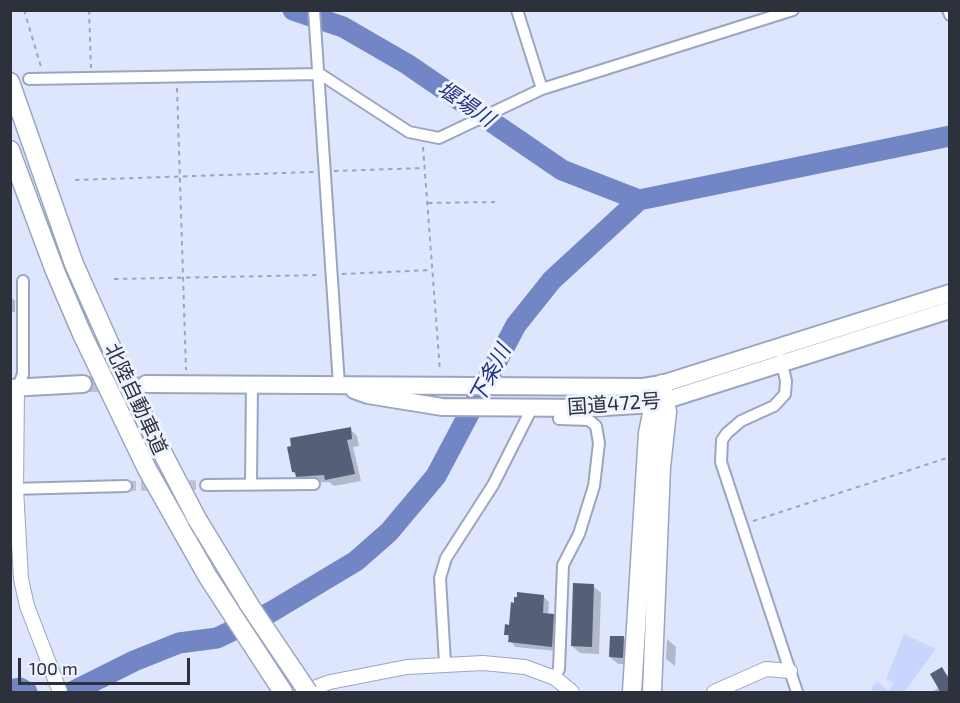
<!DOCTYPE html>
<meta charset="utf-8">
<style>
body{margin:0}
#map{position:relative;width:960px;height:703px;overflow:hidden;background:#dee6fd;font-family:"Exo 2",sans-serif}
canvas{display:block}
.frame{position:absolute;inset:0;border:12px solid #2d313c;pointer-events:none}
.scale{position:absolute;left:18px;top:658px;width:172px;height:27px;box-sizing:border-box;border:3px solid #2d313c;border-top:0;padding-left:8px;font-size:18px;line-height:21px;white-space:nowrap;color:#2d313c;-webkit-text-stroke:4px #eff3ff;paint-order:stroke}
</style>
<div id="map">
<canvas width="960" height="703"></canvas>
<div class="frame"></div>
<div class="scale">100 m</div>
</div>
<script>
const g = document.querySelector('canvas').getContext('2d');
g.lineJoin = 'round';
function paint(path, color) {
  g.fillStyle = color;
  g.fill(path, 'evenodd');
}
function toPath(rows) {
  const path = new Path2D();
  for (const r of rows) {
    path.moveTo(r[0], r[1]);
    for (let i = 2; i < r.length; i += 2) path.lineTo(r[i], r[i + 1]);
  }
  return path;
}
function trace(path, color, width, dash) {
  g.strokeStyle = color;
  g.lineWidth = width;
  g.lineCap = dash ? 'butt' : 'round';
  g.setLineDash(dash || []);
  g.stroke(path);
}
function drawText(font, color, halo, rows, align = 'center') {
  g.font = font + ' "Exo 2","Noto Sans JP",sans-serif';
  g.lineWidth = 6;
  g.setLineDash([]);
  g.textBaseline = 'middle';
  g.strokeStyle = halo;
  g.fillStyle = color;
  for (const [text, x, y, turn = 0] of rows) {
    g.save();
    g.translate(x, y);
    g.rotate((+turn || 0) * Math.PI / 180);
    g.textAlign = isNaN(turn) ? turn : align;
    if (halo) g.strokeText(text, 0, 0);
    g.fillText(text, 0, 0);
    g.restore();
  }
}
const green = toPath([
 [904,634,936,649,904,692,875,692,871,688,878,681,888,691,894,683,886,679]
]);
const shadow = toPath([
 [11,297,15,301,15,312,10,312],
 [350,429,357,436,359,446,353,447,361,481,334,486,329,482,305,483,293,472],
 [593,586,601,593,599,654,580,653,572,646],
 [543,596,549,602,548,615,559,621,557,651,515,647,506,634,515,604],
 [624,638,631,645,630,664,618,664,610,657],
 [667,639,676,647,675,666,666,659],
 [941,669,950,677,950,692,931,692,940,687]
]);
const stream = toPath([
 [19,692,20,688]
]);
const river = toPath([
 [293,10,343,27,407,64,562,170,639,200],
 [10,690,20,688,27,692],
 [72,692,134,661,179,643,217,638,271,612,356,561,389,532,436,476,516,325,552,280,639,200,950,136]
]);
const building = toPath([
 [351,427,352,439,347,440,355,474,325,480,324,475,296,477,295,472,292,472,287,447,291,446,290,438],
 [573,583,594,584,592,647,571,646],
 [517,592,544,595,543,613,554,614,552,647,508,642,509,635,504,635,505,624,509,625,511,602,514,603,514,597,517,597],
 [610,636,624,636,623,658,609,657],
 [942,667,950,681,950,693,941,693,930,674]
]);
const minorTunnel = toPath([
 [126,486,206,485]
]);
const trunkTunnel = toPath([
 [83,384,139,384]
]);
const path = toPath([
 [24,10,41,67],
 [89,10,91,68],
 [177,88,186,370],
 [423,147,440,371],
 [334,171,424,168],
 [75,180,314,172],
 [428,203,495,202],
 [342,274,432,270],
 [114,279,321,275],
 [753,521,950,457]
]);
const minor = toPath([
 [314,10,339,385],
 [517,10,542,89],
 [948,10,950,15],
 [29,79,320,74,409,132,439,138,542,89,793,10],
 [781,359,786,381,785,394,774,406,741,421,727,433,722,440,721,462,797,692],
 [17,389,23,374,23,281],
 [206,485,314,484],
 [251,485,252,383],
 [11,489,126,486],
 [445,663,440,578,446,558,493,485,532,408],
 [555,678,559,669,563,565,579,534,594,486,599,443,596,426,589,420,559,419,560,408]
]);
const tertiary = toPath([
 [17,389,16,489,21,579,27,606,60,692],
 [303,692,330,682,407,667,483,663,525,667,555,678,572,692],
 [714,692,766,669,790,671]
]);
const trunk = toPath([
 [146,384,643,387,662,384,950,293],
 [10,388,83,384],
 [354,390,368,395,442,407,589,408,654,404,950,310]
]);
const motorway = toPath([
 [10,82,74,264,133,396,197,519],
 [10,150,55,271,82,334,147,469,208,577,283,692],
 [632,692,648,433,654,404,662,384],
 [652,692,661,467,667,412,662,384]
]);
const motorwayBridge = toPath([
 [197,519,250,606,308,692]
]);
const streetNames = [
 ["北陸自動車道",136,399,65],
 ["国道472号",614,404,-4]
];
const waterNames = [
 ["堰場川",466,104,34],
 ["下条川",490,374,-62]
];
paint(green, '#c8d6fd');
paint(shadow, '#0003');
trace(stream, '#7286c6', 4);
trace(river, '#7286c6', 21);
paint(building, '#565f77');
trace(minorTunnel, '#bbc2d6', 10, [10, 5]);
trace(trunkTunnel, '#bbc2d6', 16, [16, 8]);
trace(minor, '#9ba5c0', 14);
trace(tertiary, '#9ba5c0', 16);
trace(trunk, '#9ba5c0', 20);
trace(motorway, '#9ba5c0', 21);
trace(path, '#9da4b7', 2, [4.5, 4.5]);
trace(minor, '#fff', 10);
trace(tertiary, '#fff', 14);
trace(trunk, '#fff', 16);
trace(motorway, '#fff', 18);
trace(motorwayBridge, '#9ba5c0', 21, []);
trace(motorwayBridge, '#fff', 18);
drawText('20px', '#2d313c', '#eff3ff', streetNames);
drawText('italic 21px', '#23327e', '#eff3ff', waterNames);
</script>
